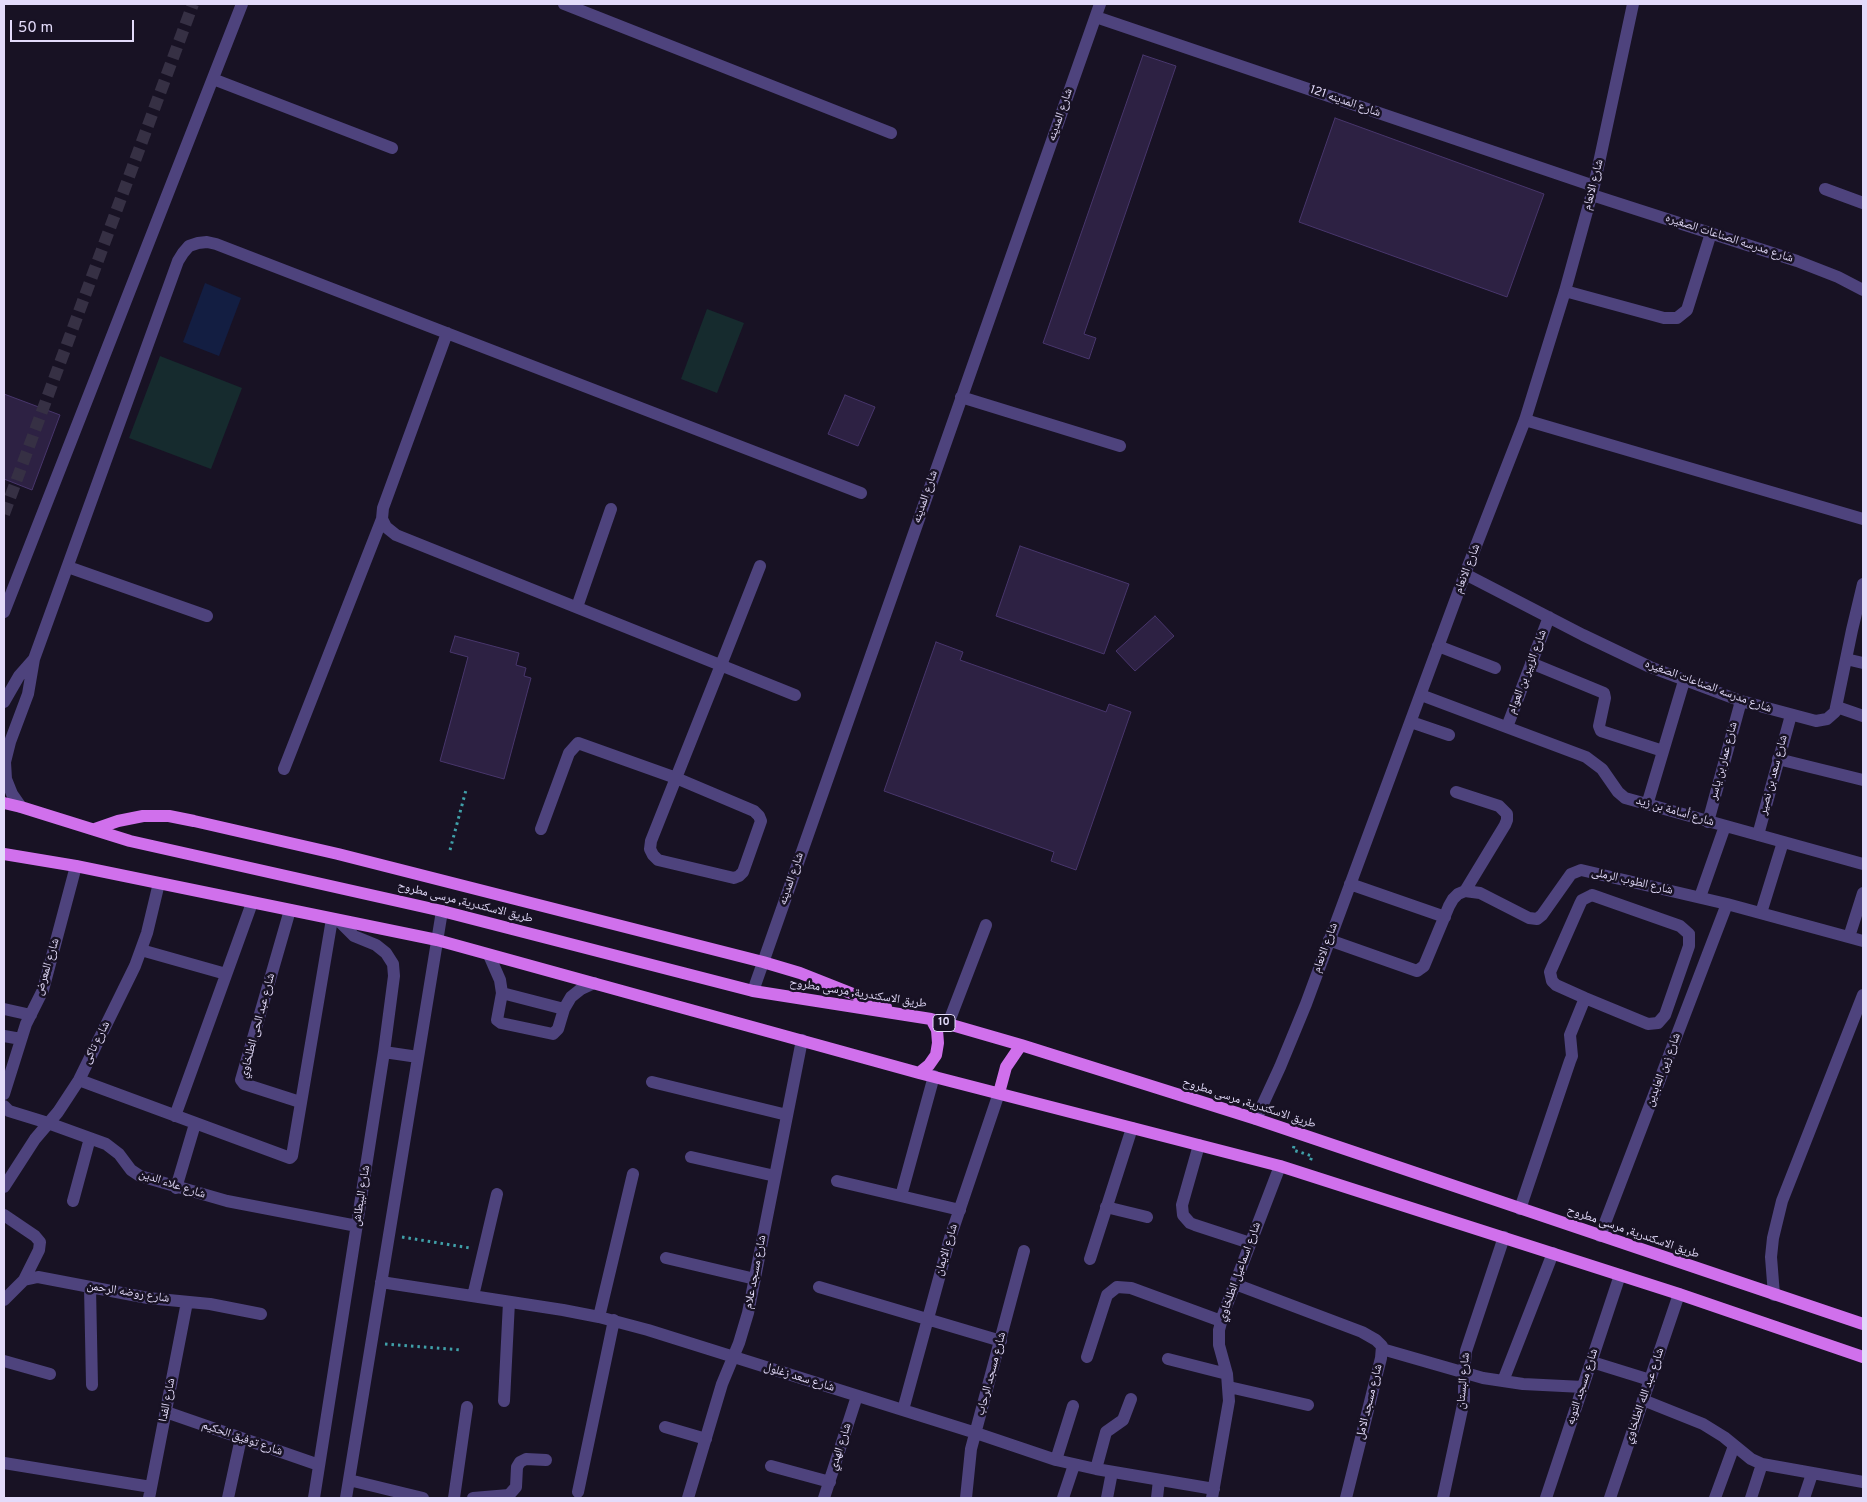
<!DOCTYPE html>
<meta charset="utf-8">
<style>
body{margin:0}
#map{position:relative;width:1867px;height:1502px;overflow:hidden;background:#181224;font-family:Overpass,sans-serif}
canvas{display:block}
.frame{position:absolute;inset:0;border:5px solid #e3dbfa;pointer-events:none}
.scale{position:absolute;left:10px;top:20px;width:124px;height:22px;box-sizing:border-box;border:2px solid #e3dbfa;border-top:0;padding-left:6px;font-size:15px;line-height:18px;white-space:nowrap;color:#e3dbfa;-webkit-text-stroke:4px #181224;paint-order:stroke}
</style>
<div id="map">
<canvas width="1867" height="1502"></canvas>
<div class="frame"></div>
<div class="scale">50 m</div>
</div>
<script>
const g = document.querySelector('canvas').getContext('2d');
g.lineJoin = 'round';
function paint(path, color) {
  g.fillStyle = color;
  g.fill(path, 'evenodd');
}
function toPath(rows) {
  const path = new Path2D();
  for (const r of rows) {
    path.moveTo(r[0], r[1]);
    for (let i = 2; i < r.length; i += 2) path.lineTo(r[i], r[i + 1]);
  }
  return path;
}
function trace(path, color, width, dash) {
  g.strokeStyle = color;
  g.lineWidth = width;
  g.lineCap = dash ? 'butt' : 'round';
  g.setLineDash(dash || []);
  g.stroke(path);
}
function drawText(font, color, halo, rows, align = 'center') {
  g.font = font + ' Overpass,"Noto Naskh Arabic",sans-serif';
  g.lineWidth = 5;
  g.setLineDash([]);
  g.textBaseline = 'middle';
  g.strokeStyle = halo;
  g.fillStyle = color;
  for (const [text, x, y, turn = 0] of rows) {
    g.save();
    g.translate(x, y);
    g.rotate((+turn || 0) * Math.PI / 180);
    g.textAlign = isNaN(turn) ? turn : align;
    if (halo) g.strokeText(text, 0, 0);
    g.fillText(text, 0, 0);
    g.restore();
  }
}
const green = toPath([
 [707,309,744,323,717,393,681,379],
 [160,356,242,388,211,469,129,438]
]);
const water = toPath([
 [205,283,241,298,219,356,183,342]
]);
const building = toPath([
 [1143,55,1176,66,1084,334,1096,338,1089,359,1043,343,1143,55],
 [1335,118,1544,194,1507,297,1299,222,1335,118],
 [4,394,60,415,32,490,4,479,4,394],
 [845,395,875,407,858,446,828,434,845,395],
 [1020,546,1129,584,1104,654,996,616,1020,546],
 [1155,616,1174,636,1135,671,1116,651,1155,616],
 [455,636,519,653,516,665,526,668,524,676,531,678,504,779,440,761,468,657,450,652,455,636],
 [936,642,963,652,960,660,1106,712,1109,704,1131,712,1076,870,1051,861,1054,852,884,791,936,642]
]);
const minorTunnel = toPath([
 [4,514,193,4]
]);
const path = toPath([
 [450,850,466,790],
 [1294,1146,1293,1150,1312,1156,1310,1162],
 [402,1237,470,1248],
 [385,1344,461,1350]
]);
const minor = toPath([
 [564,4,891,133],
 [1096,17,1594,186],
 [213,79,392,148],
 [1825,189,1863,203],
 [1592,195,1797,261,1838,277,1863,290],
 [1565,291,1664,318,1677,318,1687,310,1711,233],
 [447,333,383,508,382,519,386,527,396,535,795,695],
 [961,397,1120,446],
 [1525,420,1863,519],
 [68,567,207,616],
 [1465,574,1583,635,1650,667,1741,701,1816,721,1827,719,1835,712,1852,630,1863,584],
 [577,607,611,509],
 [4,612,242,4],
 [1438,646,1495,668],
 [1846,659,1863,663],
 [1531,663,1604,693,1605,698,1599,726,1601,731,1663,751],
 [1421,695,1586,757,1602,769,1618,792,1625,798,1863,864],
 [4,702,19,676,34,659],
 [1837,707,1863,716],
 [1411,722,1449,735],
 [1507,727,1549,617],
 [1778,759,1863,780],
 [284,769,382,519],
 [1456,792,1499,806,1507,814,1507,820,1505,825,1465,891],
 [1647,805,1684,681],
 [21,807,12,794,6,779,5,762,10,742,28,694,34,659,178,261,183,253,189,246,198,243,207,242,216,244,861,493],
 [1708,822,1741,701],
 [541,829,569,753,578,743,676,778,754,811,759,816,761,821,743,872,739,876,734,878,658,860,653,855,650,849,651,841,676,778,721,665,760,566],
 [1758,835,1791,715],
 [1350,884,1445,917],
 [1592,895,1680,926,1689,934,1689,946,1665,1015,1658,1023,1648,1024,1585,998,1556,985,1552,981,1550,972,1580,904,1582,900,1592,895],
 [1700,897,1725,826],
 [290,910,241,1080,244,1084,300,1102],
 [1761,913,1783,842],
 [1849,937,1863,893],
 [1329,940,1417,971,1424,966,1449,906,1453,899,1458,894,1465,891,1480,893,1529,918,1537,919,1542,915,1571,874,1581,870,1727,904,1863,941],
 [141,950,226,974],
 [489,955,500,980,502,993,497,1020,501,1023,553,1034,558,1029,564,1009,571,997,581,989,594,983],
 [753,991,1100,4],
 [502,993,564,1009],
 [4,1009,31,1015],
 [948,1024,986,925],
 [4,1036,21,1039],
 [384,1052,418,1057],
 [79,1080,290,1158,292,1156,332,919],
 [652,1082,787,1115],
 [4,1094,26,1024,43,990,76,866],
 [4,1106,9,1111,48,1123,106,1144,119,1154,131,1170,140,1176,227,1201,357,1226],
 [175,1116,252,903],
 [1256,1119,1280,1067,1306,1004,1465,574,1525,420,1565,291,1594,186,1633,4],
 [1199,1145,1182,1205,1183,1215,1190,1223,1195,1225,1250,1243],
 [691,1157,775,1176],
 [837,1181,960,1210],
 [4,1187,35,1139,58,1112,79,1080,135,966,147,933,159,883],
 [176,1188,195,1124],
 [901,1196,934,1076],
 [73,1201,90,1138],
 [1106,1207,1147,1217],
 [1520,1209,1570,1061,1572,1056,1570,1035,1585,998],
 [4,1215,35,1236,40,1242,39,1250,24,1280],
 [1600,1236,1727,904],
 [666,1258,755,1279],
 [1090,1259,1132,1128],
 [381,1282,563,1310,599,1317,648,1330,976,1433,1056,1460,1096,1469,1214,1489],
 [1235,1284,1362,1332,1376,1340,1382,1346,1381,1358,1346,1498],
 [90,1287,92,1385],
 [819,1287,1001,1341],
 [1774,1295,1771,1257,1773,1238,1782,1201,1863,995],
 [473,1296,497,1194],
 [4,1300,24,1280,38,1277,148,1298,210,1304,261,1314],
 [599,1317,633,1174],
 [1382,1349,1483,1378,1523,1384,1583,1387],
 [1087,1357,1107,1295,1117,1287,1131,1288,1221,1321],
 [1168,1359,1227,1374],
 [4,1361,50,1374],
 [1592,1362,1650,1380],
 [1503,1381,1553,1253],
 [1229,1387,1308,1405],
 [1643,1400,1703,1424,1724,1437,1751,1459,1762,1464,1863,1482],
 [504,1401,509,1302],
 [903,1410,950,1238,999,1093],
 [166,1412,319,1465],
 [665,1427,706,1439],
 [1056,1460,1073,1406],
 [4,1463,151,1487],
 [771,1466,830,1482],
 [1096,1469,1106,1432,1123,1420,1131,1399],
 [349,1480,423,1498],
 [578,1492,614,1320],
 [149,1498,187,1302],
 [228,1498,241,1438],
 [314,1498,384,1052,394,976,393,964,386,953,376,945,354,936,338,920],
 [346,1498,442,911],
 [454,1498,467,1407],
 [473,1498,509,1495,516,1487,517,1467,520,1462,526,1459,546,1460],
 [688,1498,722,1384,739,1343,748,1313,802,1040],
 [824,1498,857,1396],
 [966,1498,971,1449,1024,1251],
 [1063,1498,1074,1465],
 [1107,1498,1112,1472],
 [1157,1498,1159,1480],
 [1212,1498,1229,1401,1227,1374,1219,1345,1219,1330,1223,1315,1280,1166],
 [1443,1498,1464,1400,1464,1373,1466,1351,1504,1237],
 [1546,1498,1620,1275],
 [1610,1498,1679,1294],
 [1715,1498,1734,1446],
 [1751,1498,1762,1464],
 [1804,1498,1812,1474]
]);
const major = toPath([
 [4,803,21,807,130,841,442,911,753,991,931,1019,1021,1045,1256,1119,1863,1324],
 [95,829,118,821,143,816,169,816,194,821,338,854,763,962,800,973,886,1007],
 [4,854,76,866,437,940,919,1073,1280,1166,1679,1294,1863,1357],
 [919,1073,929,1065,936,1055,938,1043,937,1030,931,1019],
 [999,1093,1006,1067,1021,1045]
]);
const shields = [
 [944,1023,22]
];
const shieldNames = [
 ["10",944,1023]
];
const streetNames = [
 ["شارع المدينه 121",1345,102,19],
 ["شارع المدينه",1061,115,-71],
 ["شارع الانعام",1594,185,-76],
 ["شارع مدرسه الصناعات الصغيره",1729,239,18],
 ["شارع المدينه",926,497,-71],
 ["شارع الانعام",1468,569,-69],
 ["شارع الزبير بن العوام",1528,672,-69],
 ["شارع مدرسه الصناعات الصغيره",1708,687,20],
 ["شارع عمار بن ياسر",1724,761,-75],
 ["شارع سعد بن نصير",1774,775,-75],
 ["شارع أسامة بن زيد",1675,812,16],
 ["شارع المدينه",792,879,-71],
 ["شارع الطوب الرملى",1632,882,13],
 ["طريق الاسكندرية, مرسى مطروح",465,903,14],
 ["شارع الانعام",1326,948,-70],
 ["شارع المعرض",48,967,-73],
 ["طريق الاسكندرية, مرسى مطروح",858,994,9],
 ["شارع عبد الحى الطلخاوي",258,1026,-75],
 ["شارع تاكى",97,1043,-63],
 ["شارع زين العابدين",1664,1070,-69],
 ["طريق الاسكندرية, مرسى مطروح",1249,1104,18],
 ["شارع علاء الدين",172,1185,18],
 ["شارع البيطاش",362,1196,-81],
 ["طريق الاسكندرية, مرسى مطروح",1633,1233,19],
 ["شارع الايمان",947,1250,-73],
 ["شارع مسجد علام",756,1272,-79],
 ["شارع اسماعيل الطلخاوي",1240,1272,-70],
 ["شارع روضه الرحمن",128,1293,9],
 ["شارع مسجد الرحاب",992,1374,-75],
 ["شارع سعد زغلول",799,1378,17],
 ["شارع البستان",1464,1381,-85],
 ["شارع مسجد التوبه",1583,1387,-72],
 ["شارع عبد الله الطلخاوي",1645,1396,-71],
 ["شارع الفدا",168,1400,-79],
 ["شارع مسجد الامل",1370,1402,-76],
 ["شارع توفيق الحكيم",242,1439,19],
 ["شارع الهدي",841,1447,-72]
];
paint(green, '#162b2e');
paint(water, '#131e42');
paint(building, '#2d2143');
trace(building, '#48366c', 1);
trace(minorTunnel, '#363044', 12, [12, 6]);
trace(path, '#40a0a9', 3, [2.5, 4]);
trace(minor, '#4e437d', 12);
trace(major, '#d070ec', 12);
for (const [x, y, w] of shields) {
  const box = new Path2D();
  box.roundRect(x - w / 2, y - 8.5, w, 17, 4);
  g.fillStyle = '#181224';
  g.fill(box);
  trace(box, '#e3dbfa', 1);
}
drawText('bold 11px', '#e3dbfa', null, shieldNames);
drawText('12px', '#e3dbfa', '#181224', streetNames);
</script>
